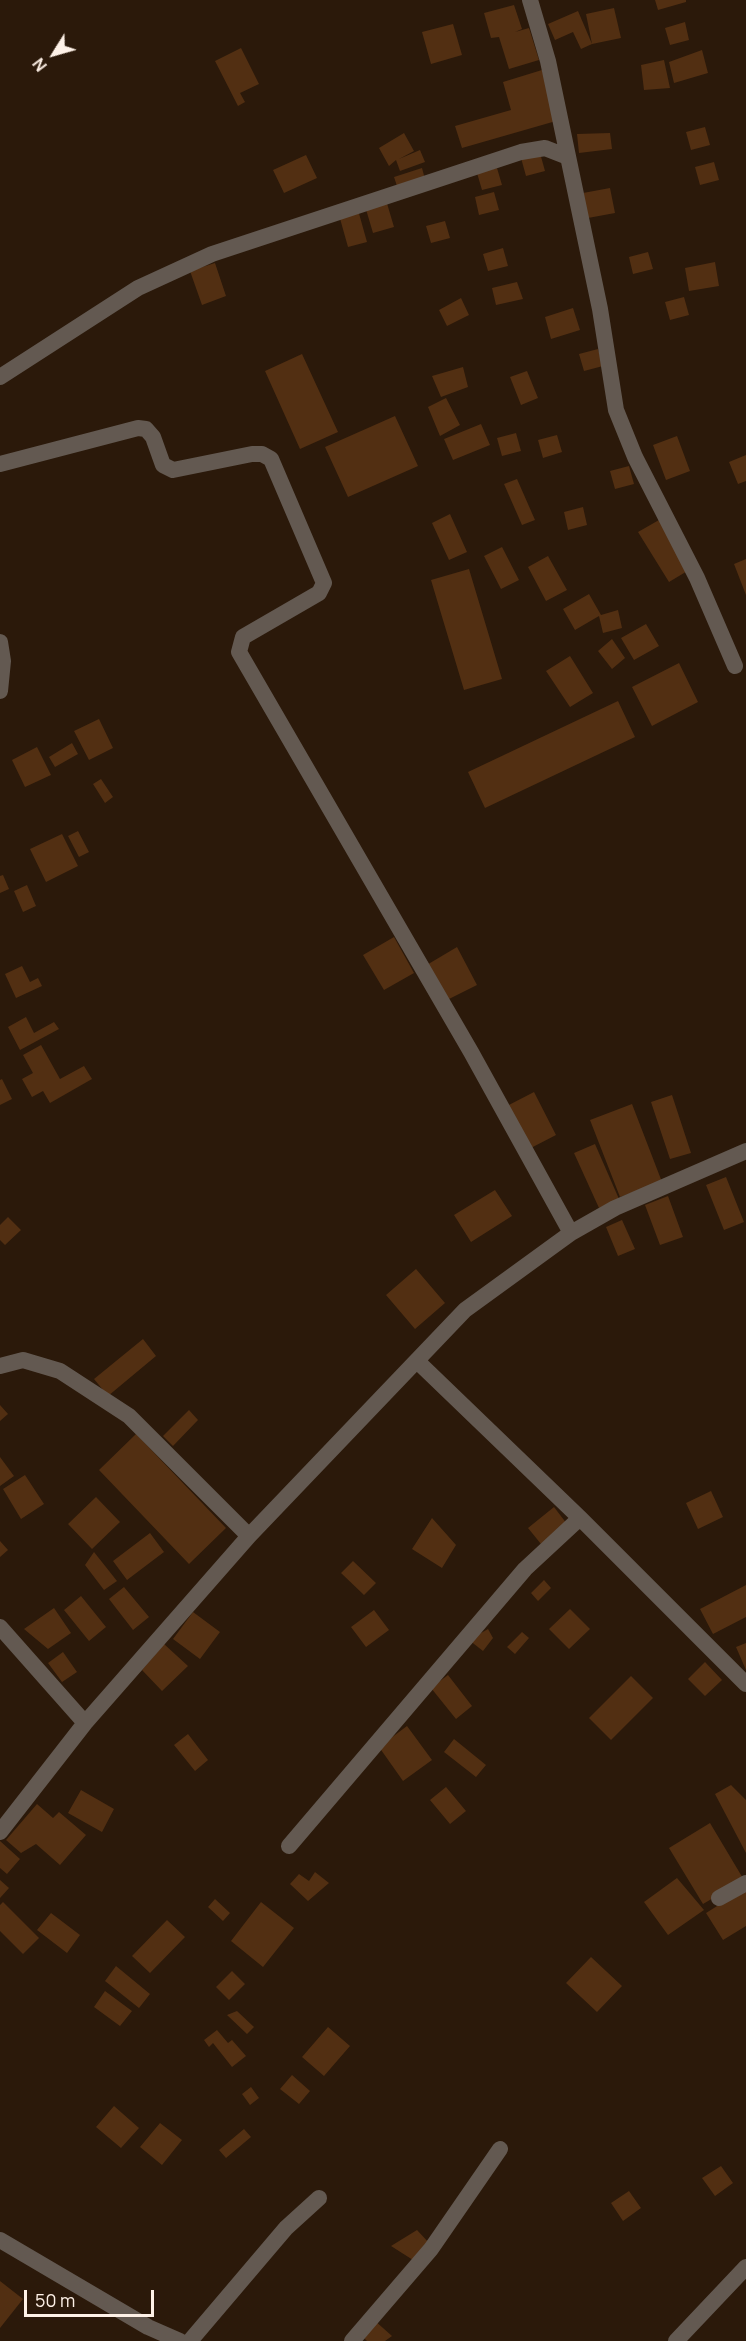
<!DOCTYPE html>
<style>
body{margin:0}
#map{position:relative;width:746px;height:2341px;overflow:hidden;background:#2b190a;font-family:Manrope,sans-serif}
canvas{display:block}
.north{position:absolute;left:24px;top:24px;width:60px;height:60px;-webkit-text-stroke:4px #2b190a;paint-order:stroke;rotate:233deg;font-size:16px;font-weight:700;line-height:24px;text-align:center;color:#fef1e7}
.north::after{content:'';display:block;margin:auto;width:21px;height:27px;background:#fef1e7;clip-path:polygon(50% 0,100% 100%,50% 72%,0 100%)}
.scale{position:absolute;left:24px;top:2290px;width:130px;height:27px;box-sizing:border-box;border:3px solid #fef1e7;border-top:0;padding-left:8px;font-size:18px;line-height:21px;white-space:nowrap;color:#fef1e7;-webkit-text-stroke:4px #2b190a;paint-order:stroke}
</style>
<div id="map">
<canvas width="746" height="2341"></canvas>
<div class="north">N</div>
<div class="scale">50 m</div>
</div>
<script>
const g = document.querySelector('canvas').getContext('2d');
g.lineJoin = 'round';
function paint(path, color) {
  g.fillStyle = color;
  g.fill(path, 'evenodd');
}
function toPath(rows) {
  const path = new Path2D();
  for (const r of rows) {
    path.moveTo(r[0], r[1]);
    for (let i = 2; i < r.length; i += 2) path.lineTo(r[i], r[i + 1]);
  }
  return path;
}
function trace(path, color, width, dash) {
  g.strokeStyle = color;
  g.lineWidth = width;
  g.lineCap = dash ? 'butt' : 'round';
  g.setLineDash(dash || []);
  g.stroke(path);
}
const building = toPath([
 [655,0,686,0,686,2,658,10],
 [514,5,522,29,515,32,529,28,539,60,509,69,499,37,491,38,484,13],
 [614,8,621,38,592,44,586,14],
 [578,11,592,44,581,49,573,32,555,40,548,24],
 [685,22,689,40,670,45,665,28],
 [453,24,462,55,431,64,422,32],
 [241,48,259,84,240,93,245,102,238,106,215,61],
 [702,50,708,73,674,83,669,62],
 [664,60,670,88,644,90,641,65],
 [542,70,556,121,462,148,455,126,511,110,503,82],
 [705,127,710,145,691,150,686,132],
 [404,133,414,151,399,159,420,150,425,162,400,171,396,160,389,166,379,148],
 [610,133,612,149,579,153,577,134],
 [540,153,545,171,526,176,521,158],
 [306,155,317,178,284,193,273,170],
 [714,162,719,180,700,185,695,167],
 [422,168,426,183,399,192,394,177],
 [497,168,502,185,482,190,477,173],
 [610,188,615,213,588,218,583,193],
 [494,192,499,210,479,215,475,197],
 [386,200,394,227,373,233,365,206],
 [358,210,367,242,348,247,339,215],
 [445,221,450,238,431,243,426,226],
 [503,248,508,266,488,271,483,254],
 [648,252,653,269,633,274,629,257],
 [715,262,719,286,689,291,685,268],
 [215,263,226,296,202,305,190,271],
 [517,282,523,299,496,305,492,288],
 [684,297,689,315,670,320,665,302],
 [461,298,469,315,447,326,439,310],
 [573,308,580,330,551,339,545,317],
 [598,349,603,366,584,371,579,354],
 [302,354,338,432,300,449,265,371],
 [463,367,468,387,441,397,432,376],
 [527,371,538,398,521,405,510,377],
 [446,398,460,425,440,436,428,407],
 [395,416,418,466,348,497,325,447],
 [481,424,490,445,453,460,444,439],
 [516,433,521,451,502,456,497,438],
 [557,435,562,452,543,458,538,440],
 [677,436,690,471,666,480,653,445],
 [746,455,746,481,738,484,729,462],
 [629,466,634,484,615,489,610,471],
 [517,479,535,520,522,525,504,484],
 [583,507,587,525,568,530,564,512],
 [450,514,467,552,449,560,432,523],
 [659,520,689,570,669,582,638,532],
 [502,547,519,580,501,589,484,556],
 [548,556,567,590,546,601,528,567],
 [746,559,746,595,734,564],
 [469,569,502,679,464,690,431,580],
 [589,594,601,615,618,610,622,628,603,633,599,616,575,630,563,609],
 [646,624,659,646,634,660,621,638],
 [612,639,625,658,612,669,598,651],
 [570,656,593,693,570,707,546,671],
 [679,663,698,702,652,726,632,687],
 [618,701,635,737,485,808,468,772],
 [99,719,113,748,89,760,74,731],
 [72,743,78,754,55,767,49,757],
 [37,747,51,775,25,787,12,760],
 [101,779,113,797,105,803,93,784],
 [78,831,89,852,79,857,68,836],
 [62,834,78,866,46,882,30,849],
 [3,875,9,889,0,893,0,876],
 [27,885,36,906,23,912,14,891],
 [394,937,414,973,384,990,363,955],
 [457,947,477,985,443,1002,425,966],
 [22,966,30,982,38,978,42,986,16,998,5,974],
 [26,1017,34,1033,54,1022,59,1029,20,1050,8,1027],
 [41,1045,60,1079,84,1066,92,1079,50,1103,43,1091,32,1097,22,1079,33,1073,23,1055],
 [2,1079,12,1099,0,1105,0,1080],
 [534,1092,556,1135,527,1150,505,1107],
 [672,1095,691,1153,670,1159,651,1102],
 [632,1104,662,1182,620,1197,590,1120],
 [595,1144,619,1199,599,1208,574,1153],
 [726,1177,744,1222,724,1230,706,1185],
 [495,1190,512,1216,471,1242,454,1215],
 [668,1196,683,1237,660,1245,645,1205],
 [8,1217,21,1230,5,1245,0,1240,0,1225],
 [622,1220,635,1249,618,1256,606,1227],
 [416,1269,445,1303,415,1329,386,1295],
 [143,1339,156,1356,108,1396,94,1379],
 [0,1405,8,1414,0,1421],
 [189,1410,198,1420,173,1446,163,1436],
 [136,1434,226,1528,189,1564,99,1470],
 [0,1457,14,1476,0,1486],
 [25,1475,44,1504,21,1519,3,1489],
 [711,1491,723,1517,698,1529,686,1503],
 [96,1497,120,1522,92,1549,68,1524],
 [554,1507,567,1524,541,1544,528,1528],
 [432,1518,456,1545,442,1568,412,1549],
 [150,1533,164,1552,127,1580,113,1561],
 [0,1541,8,1550,0,1557],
 [94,1552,117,1581,104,1590,85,1565],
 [353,1561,376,1583,364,1595,341,1573],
 [544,1580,551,1588,538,1601,531,1593],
 [746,1585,746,1617,713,1634,700,1609],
 [124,1587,149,1617,133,1630,109,1599],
 [81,1596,106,1627,89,1641,64,1610],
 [54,1608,71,1633,48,1649,24,1629],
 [570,1609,590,1629,569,1649,549,1629],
 [374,1610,389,1630,366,1647,351,1627],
 [193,1612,220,1632,200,1659,173,1639],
 [488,1629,493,1638,483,1651,469,1640],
 [522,1632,529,1638,515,1654,507,1647],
 [746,1643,746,1670,736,1647],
 [164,1644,188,1666,162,1691,142,1670],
 [63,1652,77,1672,62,1682,48,1663],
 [705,1662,722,1680,705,1696,688,1679],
 [448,1675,472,1706,456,1719,431,1688],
 [631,1676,653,1698,611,1740,589,1718],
 [407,1726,432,1760,403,1781,379,1747],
 [188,1734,208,1760,195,1771,174,1745],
 [454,1739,486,1765,476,1777,444,1752],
 [731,1785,746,1800,746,1853,715,1794],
 [446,1787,466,1811,450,1824,430,1800],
 [81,1790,114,1809,102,1832,68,1813],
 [37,1804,53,1818,59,1812,86,1835,60,1865,36,1844,21,1853,6,1840],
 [710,1823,744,1880,703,1904,669,1848],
 [0,1841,20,1859,7,1874,0,1868],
 [315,1872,329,1883,308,1901,290,1884,299,1874,309,1881],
 [677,1878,704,1910,668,1935,644,1902],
 [0,1880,9,1888,0,1898],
 [746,1888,746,1926,723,1940,706,1913],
 [215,1899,230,1913,223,1921,208,1907],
 [3,1902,39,1938,23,1954,0,1931,0,1905],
 [261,1902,294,1928,263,1967,231,1941],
 [51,1913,80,1935,67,1953,37,1930],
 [167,1920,185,1937,150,1973,132,1956],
 [591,1957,622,1986,597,2012,566,1983],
 [116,1966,150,1994,139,2008,105,1981],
 [232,1971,245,1984,229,2000,216,1987],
 [105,1991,132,2011,120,2026,94,2007],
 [237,2011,254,2027,247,2034,227,2015],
 [328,2027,350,2046,324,2076,302,2057],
 [217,2030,228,2043,232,2040,246,2056,232,2067,213,2043,209,2047,204,2040],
 [292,2075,310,2091,299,2104,280,2089],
 [251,2087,259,2098,250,2105,242,2094],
 [114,2106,139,2128,121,2148,96,2127],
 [160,2123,182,2140,162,2165,140,2147],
 [244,2129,251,2137,226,2158,219,2150],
 [721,2166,733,2183,715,2196,702,2178],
 [629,2191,641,2208,623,2221,611,2203],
 [417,2230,431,2245,413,2260,391,2246],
 [0,2281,23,2299,0,2328],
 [374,2320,392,2336,385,2341,367,2341,363,2337]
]);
const minor = toPath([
 [530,0,548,61,600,309,616,410,635,457,697,578,735,666],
 [0,377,138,288,212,254,521,152,545,148,568,157],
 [0,464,138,428,146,429,153,437,163,465,173,470,252,454,262,454,271,459,324,583,319,593,243,637,239,652,471,1052,571,1233],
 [0,642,3,661,0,691],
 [417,1361,580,1518,746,1684],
 [0,1366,23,1360,60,1371,129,1416,249,1536],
 [0,1627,85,1723],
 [0,1832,85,1723,249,1536,465,1310,571,1233,615,1208,746,1151],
 [289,1846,525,1569,580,1518],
 [719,1898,746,1883],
 [0,2240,148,2327,180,2341],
 [190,2341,286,2228,319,2198],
 [352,2341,431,2249,500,2149],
 [676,2341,746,2267]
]);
paint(building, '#522f12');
trace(minor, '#635951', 16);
</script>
